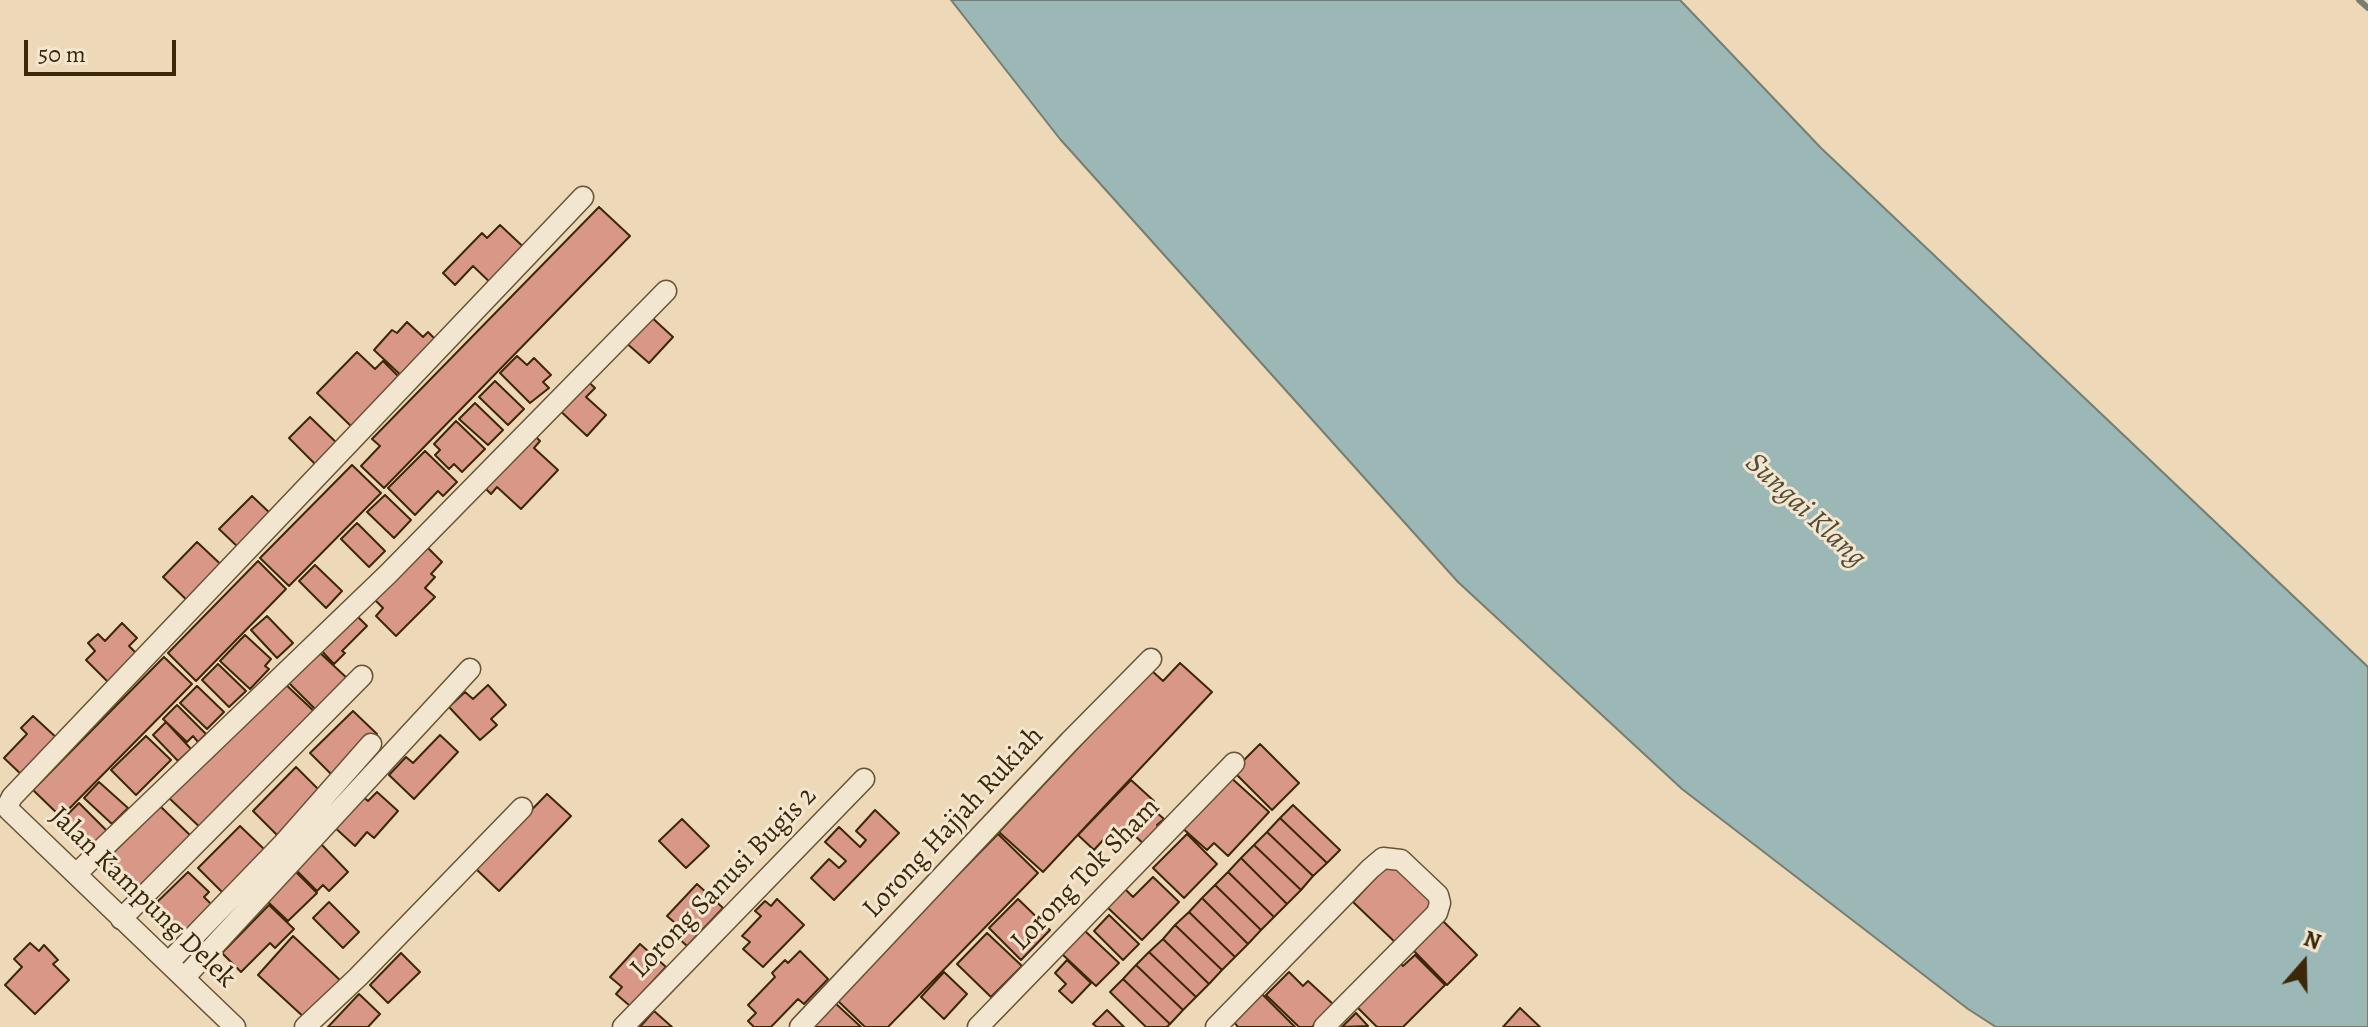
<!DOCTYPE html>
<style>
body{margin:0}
#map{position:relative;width:2368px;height:1027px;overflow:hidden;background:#edd8b8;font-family:Alegreya,serif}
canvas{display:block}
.north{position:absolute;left:2264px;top:923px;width:80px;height:80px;-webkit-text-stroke:6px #f3e6d1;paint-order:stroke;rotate:20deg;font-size:22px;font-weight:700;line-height:32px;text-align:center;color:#3c2809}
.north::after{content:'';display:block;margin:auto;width:28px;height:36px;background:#3c2809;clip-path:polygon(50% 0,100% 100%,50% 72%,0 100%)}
.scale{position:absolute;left:24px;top:40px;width:152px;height:36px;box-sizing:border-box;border:4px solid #3c2809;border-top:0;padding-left:10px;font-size:24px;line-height:28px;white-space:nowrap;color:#3c2809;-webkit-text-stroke:6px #f3e6d1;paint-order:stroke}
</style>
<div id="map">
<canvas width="2368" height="1027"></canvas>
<div class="north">N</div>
<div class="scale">50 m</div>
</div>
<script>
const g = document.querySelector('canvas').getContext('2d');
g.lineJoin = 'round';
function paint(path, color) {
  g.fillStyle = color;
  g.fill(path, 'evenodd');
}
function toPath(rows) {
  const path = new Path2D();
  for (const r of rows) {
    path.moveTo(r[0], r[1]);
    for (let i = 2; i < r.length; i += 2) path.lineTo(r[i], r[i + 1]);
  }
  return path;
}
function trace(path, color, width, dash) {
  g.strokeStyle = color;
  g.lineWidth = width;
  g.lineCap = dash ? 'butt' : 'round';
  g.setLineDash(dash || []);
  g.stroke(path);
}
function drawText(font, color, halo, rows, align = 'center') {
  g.font = font + ' Alegreya,serif';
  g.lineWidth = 6;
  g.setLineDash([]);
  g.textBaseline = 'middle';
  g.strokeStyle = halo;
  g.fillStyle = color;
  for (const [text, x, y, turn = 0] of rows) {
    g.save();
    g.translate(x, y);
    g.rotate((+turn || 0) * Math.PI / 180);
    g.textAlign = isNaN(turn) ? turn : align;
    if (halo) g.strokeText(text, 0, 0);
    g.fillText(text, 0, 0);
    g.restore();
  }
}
const water = toPath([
 [951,0,1680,0,1821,148,2368,667,2368,1027,1996,1027,1968,1009,1682,789,1458,582,1060,139,951,0]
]);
const stream = toPath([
 [2359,0,2368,8]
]);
const building = toPath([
 [599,207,630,236,384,488,361,466,380,446,372,439,599,207],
 [500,225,532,255,498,290,473,266,455,285,443,273,482,233,487,238,500,225],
 [648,314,673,337,649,363,624,341,648,314],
 [407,322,423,337,428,332,440,344,406,380,374,350,392,330,397,333,407,322],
 [357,352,375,369,383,361,403,381,355,430,317,393,357,352],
 [517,356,527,365,534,358,551,375,543,382,549,388,530,403,500,373,517,356],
 [582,376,595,388,586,397,606,415,587,436,554,405,582,376],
 [495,381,524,409,508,425,479,397,495,381],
 [475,403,503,430,488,445,459,419,475,403],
 [310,417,344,450,323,472,289,438,310,417],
 [456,421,485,449,462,472,454,464,449,469,435,455,440,450,434,444,456,421],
 [530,431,540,441,534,448,558,470,521,509,497,487,491,494,480,483,530,431],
 [425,451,457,482,443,496,438,491,415,515,388,488,425,451],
 [352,465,381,493,289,586,260,558,352,465],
 [385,495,411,520,394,538,367,512,385,495],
 [252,496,272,515,240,549,219,529,252,496],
 [357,523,385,551,369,567,341,539,357,523],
 [197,542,231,574,196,609,163,577,197,542],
 [422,542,442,562,431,574,435,577,425,588,435,597,396,636,376,616,383,608,374,599,422,542],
 [258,561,286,589,196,681,168,653,258,561],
 [315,565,342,591,326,608,299,581,315,565],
 [352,611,367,626,342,651,345,653,334,664,317,646,352,611],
 [267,616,293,643,277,658,251,630,267,616],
 [122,623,137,638,129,646,144,661,116,690,86,660,95,651,88,643,98,634,105,641,122,623],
 [245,635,271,659,265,666,269,669,250,689,220,661,245,635],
 [318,651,349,680,318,712,288,682,318,651],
 [164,657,192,684,61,817,33,790,164,657],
 [1180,663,1212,692,1043,872,999,832,1151,670,1163,681,1180,663],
 [218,664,246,691,229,707,202,680,218,664],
 [282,681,318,715,205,832,169,798,282,681],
 [488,685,506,705,491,719,497,725,480,740,449,707,465,692,473,699,488,685],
 [197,686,224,712,207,729,180,703,197,686],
 [177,705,206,734,198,742,193,736,187,742,163,719,177,705],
 [353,711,377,734,334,777,310,753,353,711],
 [33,716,59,740,25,778,4,758,27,734,21,728,33,716],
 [166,722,191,749,178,761,153,735,166,722],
 [440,735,458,752,414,799,389,775,406,757,413,763,440,735],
 [146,736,171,760,136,795,111,770,146,736],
 [1260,744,1299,783,1272,810,1233,771,1260,744],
 [296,767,322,793,279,837,253,811,296,767],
 [1228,775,1269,812,1228,856,1214,843,1207,850,1180,826,1228,775],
 [1131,780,1154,801,1149,806,1164,819,1157,825,1162,830,1146,846,1124,826,1108,842,1104,839,1094,850,1078,835,1131,780],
 [99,782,128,808,112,824,84,798,99,782],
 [377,792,398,811,374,838,367,832,355,846,332,825,360,794,368,801,377,792],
 [547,794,571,816,499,891,475,868,547,794],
 [79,803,108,832,92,847,64,818,79,803],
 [1293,805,1340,850,1327,863,1280,818,1293,805],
 [160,806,193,838,139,891,107,859,160,806],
 [875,810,899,833,834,900,811,878,829,859,839,868,846,861,825,842,839,827,860,847,866,840,856,831,875,810],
 [1280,818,1327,863,1313,876,1267,832,1280,818],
 [682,819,709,846,686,868,659,841,682,819],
 [240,826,265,850,223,893,198,868,240,826],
 [1267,832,1313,876,1301,890,1254,845,1267,832],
 [998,834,1038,873,888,1027,865,1027,836,999,998,834],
 [1187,834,1217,864,1184,898,1153,868,1187,834],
 [321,844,348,872,329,891,323,885,317,891,295,869,321,844],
 [1254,845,1301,890,1287,904,1241,858,1254,845],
 [1241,858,1287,904,1274,917,1228,872,1241,858],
 [1391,861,1436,903,1398,945,1353,902,1391,861],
 [292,868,317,893,288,921,267,901,292,868],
 [188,872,209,892,204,897,213,906,183,936,153,906,188,872],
 [1228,872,1274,917,1261,930,1215,885,1228,872],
 [1153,877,1179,902,1142,940,1107,907,1125,889,1133,897,1153,877],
 [697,884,723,908,687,946,676,936,682,929,667,916,697,884],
 [1215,885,1261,930,1248,944,1202,898,1215,885],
 [1202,898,1248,944,1235,957,1189,912,1202,898],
 [777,899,804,925,763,967,743,949,750,942,742,936,761,916,755,911,765,901,771,906,777,899],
 [1018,899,1050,930,1021,960,989,928,1018,899],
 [329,902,359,932,343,948,313,918,329,902],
 [269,905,294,929,275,948,270,943,241,972,222,953,269,905],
 [1189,912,1235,957,1222,970,1175,925,1189,912],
 [1109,915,1139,944,1123,960,1094,931,1109,915],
 [1443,921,1477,955,1447,985,1413,950,1443,921],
 [1175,925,1222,970,1209,984,1163,939,1175,925],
 [1085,931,1119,963,1096,986,1062,954,1085,931],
 [987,933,1022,966,991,997,957,964,987,933],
 [293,936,342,982,307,1020,258,975,293,936],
 [1163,939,1209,984,1196,997,1149,952,1163,939],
 [30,943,39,951,44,945,58,960,53,964,69,980,35,1014,5,985,22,967,14,959,30,943],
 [640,944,666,967,630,1006,616,994,622,987,610,977,640,944],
 [800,951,828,979,804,1004,798,999,771,1027,754,1027,748,1021,756,1013,748,1005,775,977,772,973,785,960,788,963,800,951],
 [1149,952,1196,997,1183,1010,1136,965,1149,952],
 [401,953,420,972,388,1003,370,985,401,953],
 [1415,955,1445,985,1403,1027,1377,1027,1356,1006,1400,963,1403,966,1415,955],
 [1067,960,1091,983,1072,1003,1059,991,1066,984,1055,973,1067,960],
 [1136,965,1183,1010,1170,1024,1123,979,1136,965],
 [944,972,967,994,944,1019,921,997,944,972],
 [1289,972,1303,986,1308,981,1334,1005,1312,1027,1299,1027,1266,995,1289,972],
 [1123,979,1170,1024,1167,1027,1146,1027,1110,992,1123,979],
 [359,994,380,1014,368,1027,328,1027,359,994],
 [1262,994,1295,1027,1238,1027,1234,1022,1262,994],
 [834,1002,861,1027,811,1027,834,1002],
 [1520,1008,1540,1027,1503,1027,1520,1008],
 [1107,1010,1124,1027,1097,1027,1093,1024,1107,1010],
 [654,1011,672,1027,640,1027,654,1011],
 [1356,1013,1368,1026,1342,1027,1356,1013]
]);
const minor = toPath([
 [76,874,388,574,666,291],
 [121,919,362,676],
 [169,962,282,845,371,744],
 [185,977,470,669],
 [235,1027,9,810,9,803,12,797,583,197],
 [305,1027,358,977,522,808],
 [623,1027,864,779],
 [800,1027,1070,741,1151,659],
 [978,1027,1234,763],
 [1216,1027,1370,869,1383,858,1401,860,1438,895,1440,903,1437,913,1324,1027]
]);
const streetNames = [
 ["Lorong Hajjah Rukiah",954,823,-47],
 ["Lorong Tok Sham",1086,875,-46],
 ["Lorong Sanusi Bugis 2",724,883,-46],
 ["Jalan Kampung Delek",142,898,44]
];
const waterNames = [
 ["Sungai Klang",1805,511,43]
];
paint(water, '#9bb8b7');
trace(water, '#757e71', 2);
trace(stream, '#757e71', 6);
paint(building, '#d89787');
trace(building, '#3c2809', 2);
trace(minor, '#685435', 23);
trace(minor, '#f3e6d1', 20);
drawText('28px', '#3c2809', '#f3e6d1', streetNames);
drawText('italic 30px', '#544c34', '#f3e6d1', waterNames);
</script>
